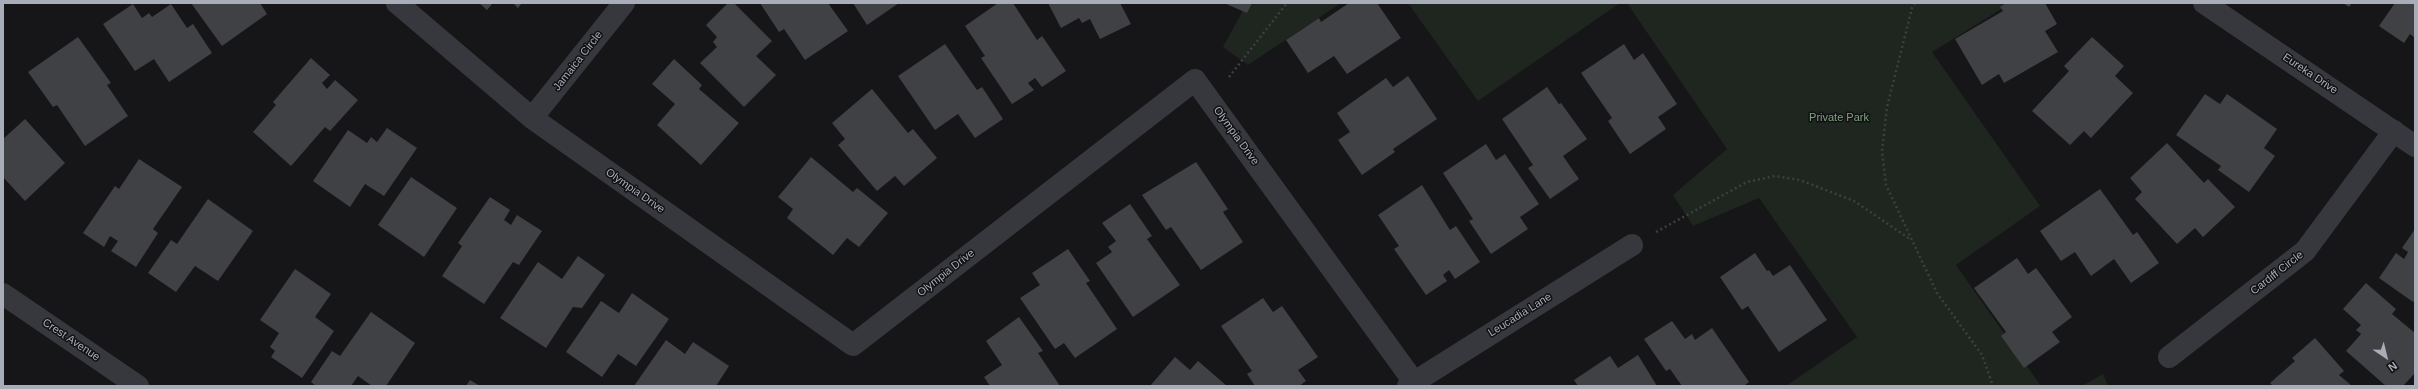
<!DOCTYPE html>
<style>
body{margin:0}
#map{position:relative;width:2418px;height:389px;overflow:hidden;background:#161618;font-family:Helvetica,sans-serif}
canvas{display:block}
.frame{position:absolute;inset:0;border:4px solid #a8adb8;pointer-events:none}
.north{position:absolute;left:2366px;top:337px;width:40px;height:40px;-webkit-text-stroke:3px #111113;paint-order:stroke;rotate:145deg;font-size:11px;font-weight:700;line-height:16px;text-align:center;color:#a8adb8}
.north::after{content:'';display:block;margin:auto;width:14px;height:18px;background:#a8adb8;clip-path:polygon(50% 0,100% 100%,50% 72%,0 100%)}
</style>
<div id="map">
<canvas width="2418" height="389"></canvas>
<div class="frame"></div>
<div class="north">N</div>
</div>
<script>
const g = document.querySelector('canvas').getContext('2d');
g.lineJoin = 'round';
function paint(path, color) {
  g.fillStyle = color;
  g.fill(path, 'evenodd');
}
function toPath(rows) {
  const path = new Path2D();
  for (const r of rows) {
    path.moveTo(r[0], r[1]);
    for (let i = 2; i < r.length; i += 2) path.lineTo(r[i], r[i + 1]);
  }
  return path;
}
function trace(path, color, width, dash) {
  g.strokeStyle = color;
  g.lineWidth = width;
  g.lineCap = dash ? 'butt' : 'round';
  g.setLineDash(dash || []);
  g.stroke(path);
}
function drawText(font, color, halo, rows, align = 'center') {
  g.font = font + ' Helvetica,sans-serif';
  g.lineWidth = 3;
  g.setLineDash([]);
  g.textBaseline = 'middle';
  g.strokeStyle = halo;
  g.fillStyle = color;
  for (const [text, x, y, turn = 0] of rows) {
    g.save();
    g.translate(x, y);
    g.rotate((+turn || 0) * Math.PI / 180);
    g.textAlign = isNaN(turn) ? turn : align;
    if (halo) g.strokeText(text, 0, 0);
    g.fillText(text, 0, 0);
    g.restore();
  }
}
const green = toPath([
 [1247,3,1341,3,1248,65,1223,47],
 [1408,3,1620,3,1478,101],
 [1627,3,2011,3,1932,52,2040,206,1956,265,2041,386,1786,386,1857,337,1759,198,1693,226,1673,195,1727,149],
 [2103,374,2108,386,2082,386]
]);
const building = toPath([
 [191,3,260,3,267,14,222,46],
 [479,3,493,3,487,10],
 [513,3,522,3,518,8],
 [728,3,734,3,772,41,756,56,776,75,744,107,700,63,717,47,713,42,717,37,706,25],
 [760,3,828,3,848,31,805,60,784,29,779,32],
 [853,3,899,3,867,25],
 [998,3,1013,3,1037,40,1042,36,1066,71,1042,87,1035,78,1028,83,1034,90,1012,104,981,58,985,56,965,26],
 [1048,3,1120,3,1131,24,1100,39,1090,19,1082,23,1079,18,1061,28],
 [1224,3,1252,3,1247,13],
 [1349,3,1377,3,1401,38,1347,74,1334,56,1308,73,1286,40,1319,18,1321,22],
 [2006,3,2045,3,2057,24,2045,31,2058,52,2004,83,1999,74,1982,85,1955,39,2003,11,2000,7],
 [2343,3,2352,3,2349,7],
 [2395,3,2415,3,2415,38,2410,34,2404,43,2379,26],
 [133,4,142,18,149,13,152,17,171,4,187,28,193,24,212,53,169,82,154,59,135,71,103,24],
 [78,37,111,83,107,85,128,116,85,146,57,105,53,107,28,72],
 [2092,37,2124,66,2115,76,2133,93,2091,138,2084,131,2070,145,2032,111,2069,71,2064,66],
 [945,44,977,90,982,87,1003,119,975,138,958,114,935,130,898,76],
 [1624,44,1634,60,1643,53,1677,104,1658,117,1666,129,1630,154,1608,121,1612,118,1581,73],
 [311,58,330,75,322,83,327,89,335,80,358,100,330,131,325,127,291,166,253,132,276,105,273,102],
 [674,59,702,85,699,89,739,123,701,165,657,125,675,104,652,84],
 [1408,76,1437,119,1393,149,1395,152,1362,175,1338,140,1350,132,1337,113,1386,78,1393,87],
 [1547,87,1559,104,1561,103,1587,139,1563,156,1579,179,1550,199,1528,168,1533,165,1502,119],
 [872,89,908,133,913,129,937,158,904,186,895,176,877,191,838,145,845,139,832,123],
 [2205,94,2220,104,2227,94,2277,129,2264,148,2275,156,2249,192,2218,170,2221,166,2176,135],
 [25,119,65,163,25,201,3,177,3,139],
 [387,128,417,148,384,196,365,184,350,207,313,181,348,130,367,143,371,137,377,142],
 [2167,143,2204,183,2208,179,2235,207,2203,237,2195,228,2177,244,2135,199,2142,192,2130,178],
 [1486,144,1496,160,1505,154,1539,204,1520,217,1528,229,1491,254,1469,221,1473,219,1443,173],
 [811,157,853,192,857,188,888,213,859,247,847,238,833,255,787,218,793,209,778,197],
 [139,159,182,187,153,229,158,233,136,267,111,251,118,241,110,236,104,247,83,233,115,186,119,189],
 [1196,162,1228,209,1223,212,1243,242,1201,270,1171,227,1166,230,1142,195],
 [411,177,457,208,424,257,378,225],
 [1422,185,1450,230,1456,226,1480,262,1455,279,1449,270,1443,275,1447,281,1426,295,1394,249,1399,246,1378,215],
 [2100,189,2133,235,2137,232,2159,263,2131,283,2114,259,2091,276,2075,252,2061,261,2040,231],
 [490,197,510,210,504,220,511,225,517,215,542,231,519,265,513,262,484,304,442,276,462,246,458,243],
 [208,199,253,231,218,281,195,266,176,292,148,273,171,240,177,244],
 [1130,204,1152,236,1147,239,1180,285,1133,317,1096,263,1112,252,1108,247,1116,241,1102,223],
 [2415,229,2415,300,2413,302,2379,278,2396,253,2404,259,2408,252,2402,248],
 [1068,249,1090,281,1086,283,1117,329,1075,358,1064,343,1055,349,1020,298,1040,285,1032,273],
 [1755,253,1767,271,1769,270,1773,276,1790,265,1827,320,1779,352,1748,306,1742,310,1720,277],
 [578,256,605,275,582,308,573,307,546,348,500,318,538,262,562,279],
 [2017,258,2028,274,2036,268,2072,317,2052,332,2060,342,2024,368,2001,336,2006,332,1974,288],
 [295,269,331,294,315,317,334,331,302,378,271,357,275,351,270,347,279,333,260,320],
 [2366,283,2396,309,2392,314,2415,333,2415,373,2403,386,2386,386,2346,351,2361,334,2356,330,2361,325,2343,309],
 [632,293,669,319,636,366,618,354,602,377,566,352,601,301,619,313],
 [1263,298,1273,312,1282,306,1318,357,1298,370,1306,381,1299,386,1255,386,1247,374,1252,371,1221,326],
 [371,312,415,343,386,386,372,386,358,376,351,386,316,386,311,382,332,351,340,356],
 [1019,317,1043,351,1038,353,1060,386,990,386,984,377,1002,365,986,341],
 [1672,321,1685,339,1692,334,1695,340,1712,328,1749,382,1744,386,1682,386,1670,369,1666,371,1644,339],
 [2315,338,2344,371,2339,375,2352,386,2273,386,2270,383,2295,361,2292,358],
 [666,340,685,354,693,342,729,366,716,386,634,386],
 [1638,355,1657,386,1578,386,1574,380,1610,356,1618,368],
 [1175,357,1190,370,1198,361,1227,386,1150,386],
 [470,380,480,386,466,386]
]);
const path = toPath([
 [1915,3,1912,8,1887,107,1882,151,1886,185,1937,293,1982,355,1993,386],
 [1229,77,1287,3],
 [1656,232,1747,182,1775,176,1800,180,1854,201,1910,239]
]);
const minor = toPath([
 [397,3,532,118,853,345,1195,80,1414,382],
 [2204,3,2415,146],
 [532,118,624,3],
 [3,294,138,386],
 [2169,357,2305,251,2394,131],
 [1408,386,1632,245]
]);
const streetNames = [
 ["Jamaica Circle",578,61,-52],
 ["Eureka Drive",2310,74,34],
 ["Olympia Drive",1236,136,54],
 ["Olympia Drive",635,191,35],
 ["Olympia Drive",946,273,-38],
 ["Cardiff Circle",2277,273,-38],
 ["Leucadia Lane",1520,315,-32],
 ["Crest Avenue",71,340,34]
];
const parkNames = [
 ["Private Park",1839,118]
];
paint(green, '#1e261f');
paint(building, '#404145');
trace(path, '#3d3f44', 2.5, [2, 3]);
trace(minor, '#37383d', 22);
drawText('11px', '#a8adb8', '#111113', streetNames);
drawText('11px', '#7fa381', '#111113', parkNames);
</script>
